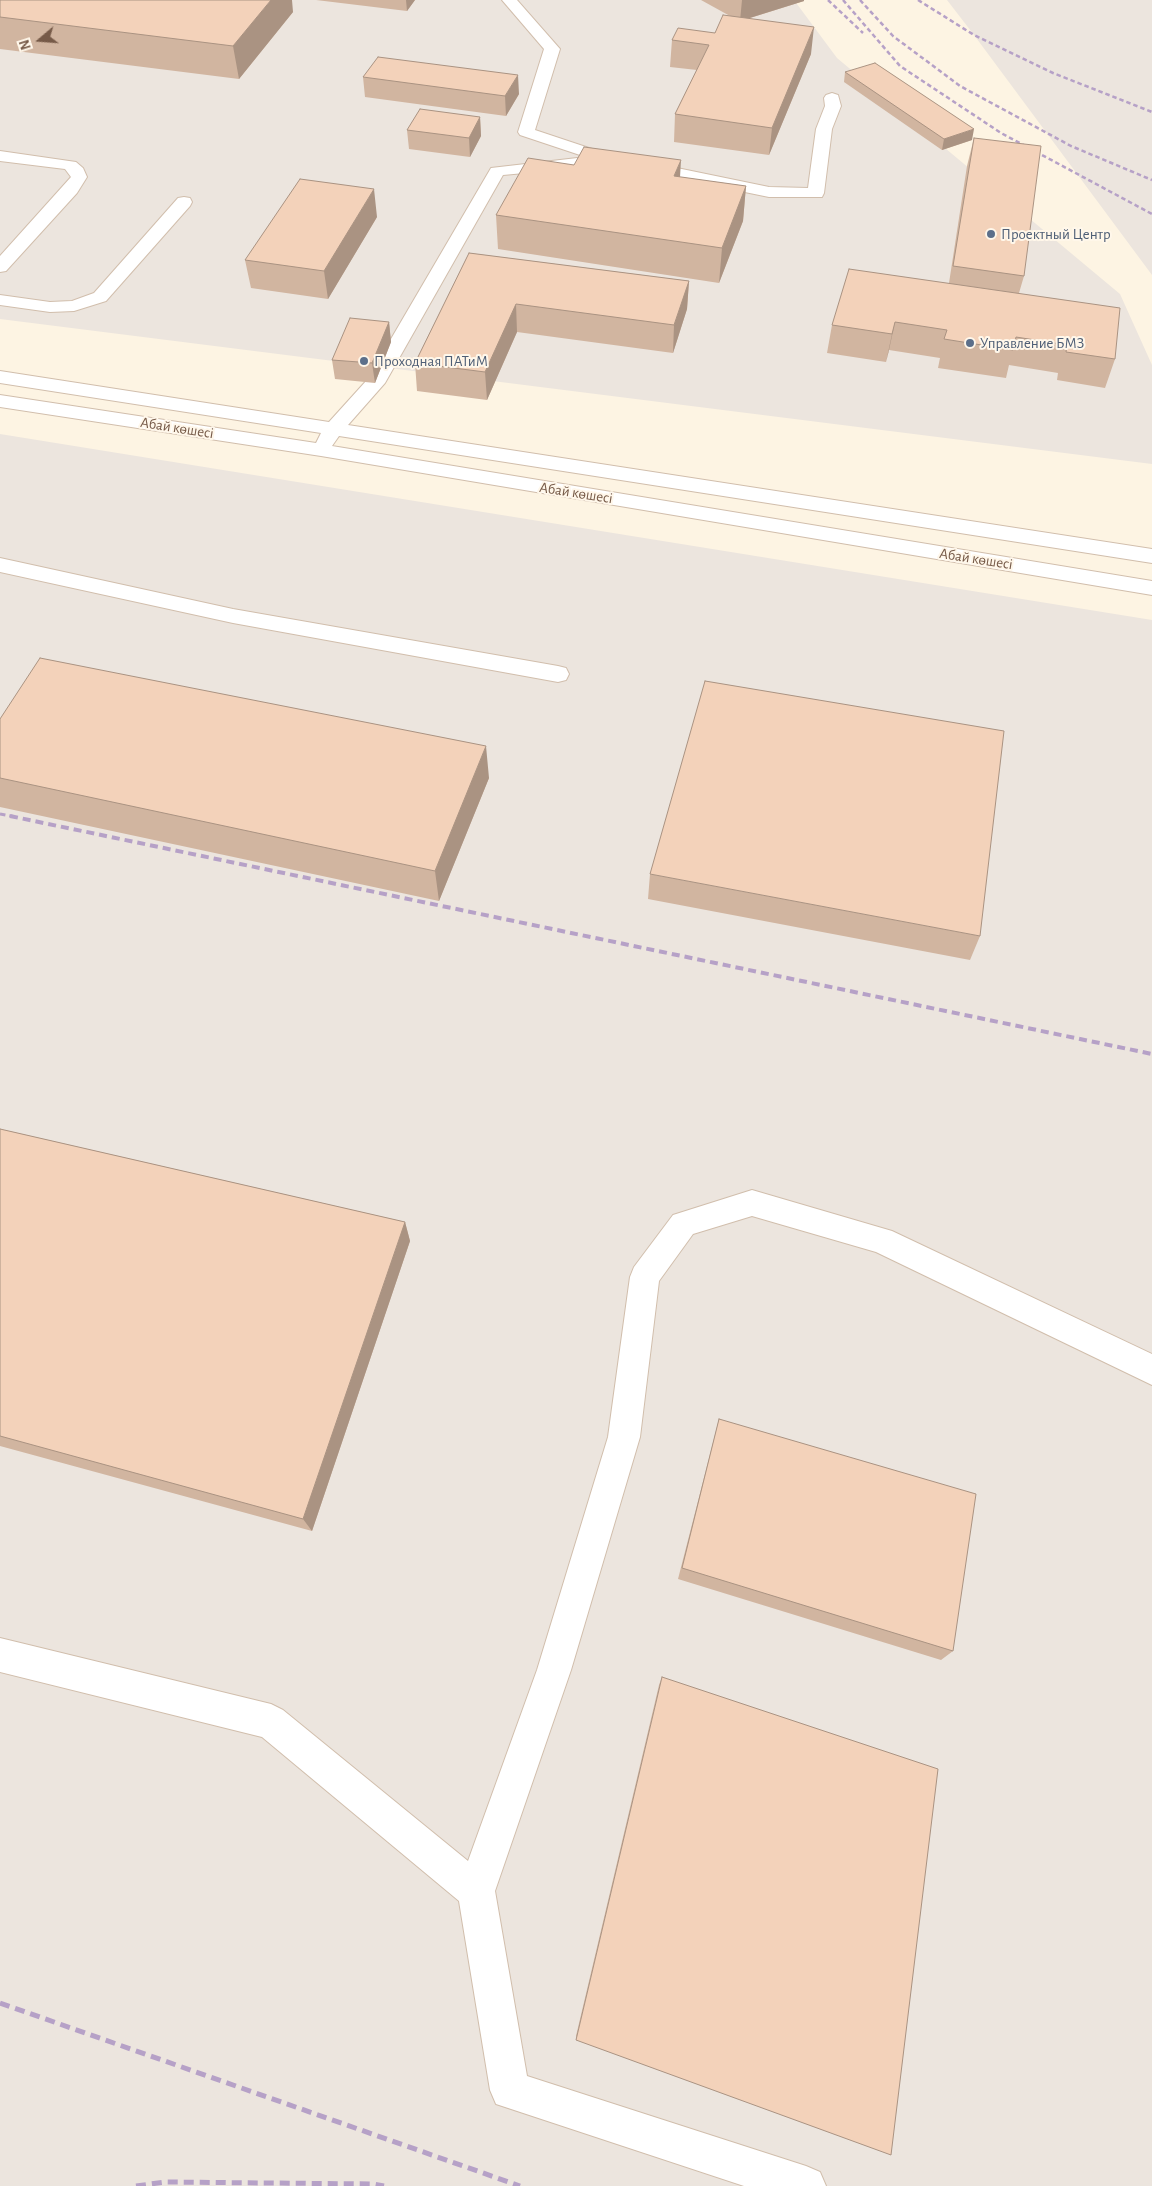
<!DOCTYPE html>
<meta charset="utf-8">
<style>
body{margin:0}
#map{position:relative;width:1152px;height:2186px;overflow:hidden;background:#fdf4e3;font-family:"Alegreya Sans",sans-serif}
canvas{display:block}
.north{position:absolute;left:15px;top:15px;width:50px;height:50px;-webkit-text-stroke:4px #fff7ea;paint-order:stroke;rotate:252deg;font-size:14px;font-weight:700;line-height:20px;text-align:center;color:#765a48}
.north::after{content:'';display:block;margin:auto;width:18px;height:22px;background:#765a48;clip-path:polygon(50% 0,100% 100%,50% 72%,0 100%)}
</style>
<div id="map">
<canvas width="1152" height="2186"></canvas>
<div class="north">N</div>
</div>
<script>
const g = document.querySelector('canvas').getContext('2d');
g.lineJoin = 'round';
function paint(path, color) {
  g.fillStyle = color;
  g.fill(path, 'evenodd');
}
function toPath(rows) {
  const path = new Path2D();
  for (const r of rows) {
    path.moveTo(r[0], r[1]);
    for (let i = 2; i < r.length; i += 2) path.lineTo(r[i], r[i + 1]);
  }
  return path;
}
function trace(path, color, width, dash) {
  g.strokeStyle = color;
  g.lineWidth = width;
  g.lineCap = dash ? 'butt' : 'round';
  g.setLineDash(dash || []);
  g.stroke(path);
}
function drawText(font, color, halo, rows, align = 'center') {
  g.font = font + ' "Alegreya Sans",sans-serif';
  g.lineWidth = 4;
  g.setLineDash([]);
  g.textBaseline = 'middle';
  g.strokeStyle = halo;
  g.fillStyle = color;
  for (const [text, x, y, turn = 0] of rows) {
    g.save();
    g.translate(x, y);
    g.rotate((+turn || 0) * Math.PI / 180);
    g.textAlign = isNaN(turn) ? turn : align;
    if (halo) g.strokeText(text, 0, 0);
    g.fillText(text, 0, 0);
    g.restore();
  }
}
const industrial = toPath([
 [0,0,794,0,837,58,1120,294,1152,365,1152,464,0,319],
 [947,0,1152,0,1152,275,974,35],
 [0,434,1152,620,1152,2186,0,2186]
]);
const minor = toPath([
 [502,0,517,0,560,49,535,130,616,157,618,160,616,163,610,165,503,175,385,383,348,425,1152,549,1152,563,339,436,332,446,1152,581,1152,595,321,456,0,407,0,395,316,443,321,433,0,383,0,371,329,422,367,380,491,168,586,157,520,135,518,132,544,49,502,0],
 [832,93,838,95,841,106,832,129,824,193,822,197,769,197,643,171,637,169,635,166,637,163,643,161,769,187,808,188,816,129,825,106,824,98,826,95,832,93],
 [0,151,76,162,83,168,87,177,77,193,6,271,0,272,0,256,71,177,65,169,0,161,0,151],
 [184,197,190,198,192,202,190,206,106,301,74,311,50,312,0,305,0,295,50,302,72,301,94,293,178,198,184,197],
 [0,558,233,609,558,666,566,668,569,674,566,680,558,682,233,623,0,572,0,558],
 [752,1190,892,1231,1152,1354,1152,1385,876,1252,752,1216,693,1234,659,1281,640,1437,571,1670,495,1891,527,2076,806,2166,820,2172,826,2186,744,2186,496,2104,490,2090,459,1901,262,1737,0,1672,0,1638,271,1704,283,1710,468,1861,537,1670,608,1437,630,1277,634,1267,673,1215,752,1190]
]);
const railFar3 = toPath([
 [828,0,863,33],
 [843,0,900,66,1001,133,1152,214],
 [860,0,893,36,960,86,1071,146,1152,180],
 [918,0,974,35,1053,73,1152,112]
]);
const railFar2 = toPath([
 [0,814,16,817]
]);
const railFar1 = toPath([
 [10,816,1152,1054]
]);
const rail = toPath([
 [0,2003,520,2186],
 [136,2186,165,2182,373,2184,384,2186]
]);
const wall = toPath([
 [0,0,293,12,239,79,0,49],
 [316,0,415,0,407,11],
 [701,0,804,0,804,1,750,18,811,54,769,155,674,142,675,114,697,70,670,67,672,40,715,33,730,16],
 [845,72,972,140,942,150,844,82],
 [363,77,519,94,506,116,365,97],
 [480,117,481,136,470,157,409,149,407,130],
 [974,138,1024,276,1019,293,1115,359,1105,388,1057,380,1058,373,1009,365,1006,378,938,368,940,358,889,350,886,362,827,353,832,325,949,283,967,166],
 [574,165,680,177,746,186,743,221,719,283,498,249,496,215],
 [377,217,328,299,251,288,245,260],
 [469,253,689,281,687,309,673,353,517,332,487,400,417,391,415,363],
 [389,322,391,342,375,383,335,379,332,360],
 [0,719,489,778,439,901,0,807],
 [650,874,980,936,970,960,648,899],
 [0,1129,405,1222,410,1241,312,1531,0,1446],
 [719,1419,953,1651,941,1660,678,1579],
 [662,1677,576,2040,576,2036,659,1685]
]);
const shadedWall = toPath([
 [271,0,292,0,293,12,239,79,233,46],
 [406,0,415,0,407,11],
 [742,0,804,0,804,1,740,21],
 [814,27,811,54,769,155,772,128],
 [518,75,519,94,506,116,505,96],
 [480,117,481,136,470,157,469,138],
 [974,129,972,140,942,150,944,139],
 [681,160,679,195,674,176],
 [746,186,743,221,719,283,722,248],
 [374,189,377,217,328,299,324,271],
 [689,281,687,309,673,353,674,325],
 [516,304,517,332,487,400,485,372],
 [389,322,391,342,375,383,372,363],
 [895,322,889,350,886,362,892,334],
 [486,746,489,778,439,901,435,871],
 [405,1222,410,1241,312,1531,303,1519]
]);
const building = toPath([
 [0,0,271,0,233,46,0,17,0,0],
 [723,15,814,27,772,128,675,114,709,45,672,40,678,28,715,33,723,15],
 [378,57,518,75,505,96,363,77,378,57],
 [875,63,974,129,944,139,845,72,875,63],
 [420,109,480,117,469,138,407,130,420,109],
 [974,138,1041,146,1024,276,953,266,974,138],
 [584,147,681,160,674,176,746,186,722,248,496,215,528,158,574,165,584,147],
 [300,179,374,189,324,271,245,260,300,179],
 [469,253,689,281,674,325,516,304,485,372,415,363,469,253],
 [849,269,1120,308,1115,359,1066,352,1067,345,1016,337,1013,350,944,339,947,330,895,322,892,334,832,325,849,269],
 [350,318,389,322,372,363,332,360,350,318],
 [40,658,486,746,435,871,0,778,0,719,40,658],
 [705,681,1004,731,980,936,650,874,705,681],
 [0,1129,405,1222,303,1519,0,1436,0,1129],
 [719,1419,976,1494,953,1651,682,1568,719,1419],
 [662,1677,938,1769,891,2155,576,2040,662,1677]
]);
const markers = [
 [991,234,5,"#5c6f8a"],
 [970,343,5,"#5c6f8a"],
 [364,361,5,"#5c6f8a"]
];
const farServicenames = [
 ["Проектный Центр",1001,234],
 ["Управление БМЗ",980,343],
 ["Проходная ПАТиМ",374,361]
];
const farStreetnames = [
 ["Абай көшесі",177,428,9],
 ["Абай көшесі",576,493,9],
 ["Абай көшесі",976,559,9]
];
paint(industrial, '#ece5de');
trace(minor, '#d1beac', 2);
paint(minor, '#fff');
trace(railFar3, '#b6a1c7', 2.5, [4.5, 3]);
trace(railFar2, '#b6a1c7', 3, [5.5, 4]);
trace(railFar1, '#b6a1c7', 4, [8, 5]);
trace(rail, '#b6a1c7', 5, [10, 6]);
paint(wall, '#d1b5a0');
paint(shadedWall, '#aa9382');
paint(building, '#f3d2ba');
trace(building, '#aa9382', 1);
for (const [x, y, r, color] of markers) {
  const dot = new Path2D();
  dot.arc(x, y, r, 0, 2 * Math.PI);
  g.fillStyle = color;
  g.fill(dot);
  trace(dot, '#fff7ea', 2);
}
drawText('15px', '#4e5e75', '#fff7ea', farServicenames, 'left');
drawText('15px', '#765a48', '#fff7ea', farStreetnames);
</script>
